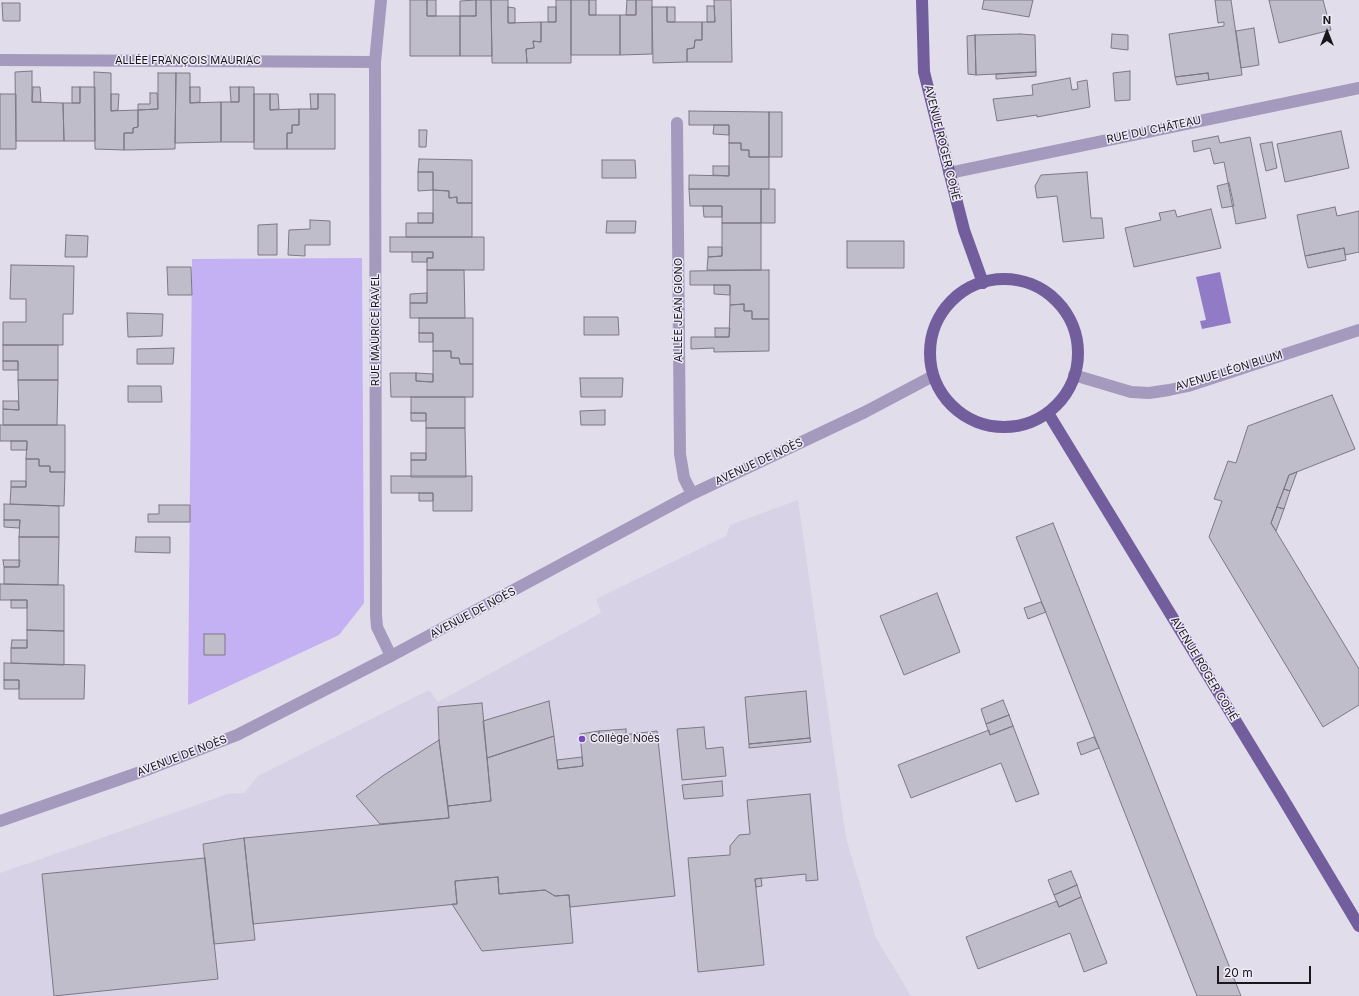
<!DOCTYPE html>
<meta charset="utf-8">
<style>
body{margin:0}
#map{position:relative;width:1359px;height:996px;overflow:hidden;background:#e1ddeb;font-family:Inter,sans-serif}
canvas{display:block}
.north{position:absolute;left:1307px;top:12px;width:40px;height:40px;-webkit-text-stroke:3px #eeeaf8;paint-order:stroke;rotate:0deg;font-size:11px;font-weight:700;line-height:16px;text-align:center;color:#19171c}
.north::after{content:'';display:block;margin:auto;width:14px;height:18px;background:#19171c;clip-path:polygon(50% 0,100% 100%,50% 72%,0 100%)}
.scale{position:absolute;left:1217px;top:966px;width:94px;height:18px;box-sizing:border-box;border:2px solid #19171c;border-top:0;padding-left:5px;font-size:12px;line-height:14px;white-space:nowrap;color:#19171c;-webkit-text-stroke:3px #eeeaf8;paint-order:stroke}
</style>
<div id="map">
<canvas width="1359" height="996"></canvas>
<div class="north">N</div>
<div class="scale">20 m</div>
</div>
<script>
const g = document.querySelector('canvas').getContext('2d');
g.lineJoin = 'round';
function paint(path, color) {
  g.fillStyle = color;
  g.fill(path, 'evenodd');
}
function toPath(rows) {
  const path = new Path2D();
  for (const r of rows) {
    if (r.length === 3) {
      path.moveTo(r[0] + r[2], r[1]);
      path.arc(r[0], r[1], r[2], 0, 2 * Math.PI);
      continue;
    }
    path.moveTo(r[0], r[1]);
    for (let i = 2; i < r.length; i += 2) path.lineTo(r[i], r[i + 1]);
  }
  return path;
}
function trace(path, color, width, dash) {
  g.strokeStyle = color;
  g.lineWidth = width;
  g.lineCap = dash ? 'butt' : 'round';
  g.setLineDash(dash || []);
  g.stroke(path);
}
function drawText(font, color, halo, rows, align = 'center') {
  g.font = font + ' Inter,sans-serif';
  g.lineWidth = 3;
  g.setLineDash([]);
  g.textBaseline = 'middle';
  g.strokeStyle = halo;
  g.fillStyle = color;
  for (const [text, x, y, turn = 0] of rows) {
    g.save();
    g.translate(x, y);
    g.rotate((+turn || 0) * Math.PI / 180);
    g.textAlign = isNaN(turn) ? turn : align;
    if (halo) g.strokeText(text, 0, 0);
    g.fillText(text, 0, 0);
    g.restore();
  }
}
const built = toPath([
 [798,500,846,838,876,938,911,996,0,996,0,873,228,794,244,793,258,776,429,690,438,702,601,613,596,599,726,536,730,525]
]);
const green = toPath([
 [362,258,364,603,339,635,188,705,192,259]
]);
const water = toPath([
 [1220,272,1231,323,1202,329,1200,321,1206,320,1196,277]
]);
const building = toPath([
 [410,0,427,0,427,16,460,16,460,56,410,56,410,0],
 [427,0,436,0,436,16,427,16,427,0],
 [476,0,476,16,460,16,460,1,476,0],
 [476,0,491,0,492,56,460,56,460,16,476,16,476,0],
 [491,0,508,0,508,23,541,22,541,42,533,41,534,48,526,49,527,63,492,63,491,0],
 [556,0,571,0,571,63,527,63,526,49,534,48,533,41,541,42,541,22,556,22,556,0],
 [571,0,589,0,589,15,620,15,620,55,571,55,571,0],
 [589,0,596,0,596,15,589,15,589,0],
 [627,0,636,0,636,15,626,15,627,0],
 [636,0,652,0,652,54,620,55,620,15,636,15,636,0],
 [714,0,731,0,732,62,687,62,687,49,694,48,695,40,702,40,702,22,715,22,714,0],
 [984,0,1033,0,1029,17,982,9,984,0],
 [1215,0,1231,0,1242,75,1209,80,1208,73,1175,77,1169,34,1224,26,1224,22,1218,23,1215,0],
 [1269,0,1323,0,1331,30,1279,43,1269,0],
 [2,3,20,3,20,21,3,21,2,3],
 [707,6,714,6,715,22,707,22,707,6],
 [508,7,515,8,515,23,508,23,508,7],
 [548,7,556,7,556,22,548,22,548,7],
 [652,7,667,7,667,22,702,22,702,40,695,40,694,48,687,49,687,62,653,63,652,7],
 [667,7,675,7,675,22,667,22,667,7],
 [1254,28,1259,65,1241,68,1236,31,1254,28],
 [1020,34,1035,35,1036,72,976,75,975,35,1020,34],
 [1112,34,1128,35,1128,50,1111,48,1112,34],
 [975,35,976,75,968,74,967,36,975,35],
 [32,71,32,102,63,103,64,141,16,141,15,72,32,71],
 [1130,71,1130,100,1115,101,1113,73,1130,71],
 [94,72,111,73,111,111,138,110,138,127,133,128,133,133,124,133,124,150,95,149,94,72],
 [1036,72,1036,76,996,79,996,74,1036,72],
 [158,73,176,73,175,149,124,150,124,133,133,133,133,128,138,127,138,110,158,109,158,73],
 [176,73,190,73,190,103,221,102,221,142,175,143,176,73],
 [1208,73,1209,80,1177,85,1175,77,1208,73],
 [1070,78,1072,90,1078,89,1077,82,1087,80,1090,107,1037,117,1037,115,997,121,993,99,1033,95,1032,85,1070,78],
 [33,87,40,87,41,102,32,102,33,87],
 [72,87,80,87,80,103,72,103,72,87],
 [80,87,95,87,95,141,64,141,63,103,80,103,80,87],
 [190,87,200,87,200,102,190,103,190,87],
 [230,87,239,87,239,102,231,102,230,87],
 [239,87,254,87,254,142,221,142,221,102,239,102,239,87],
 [150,93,157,93,158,109,138,110,138,104,150,104,150,93],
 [0,94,16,94,16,149,0,149,0,94],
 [111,94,119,94,118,110,111,111,111,94],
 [254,94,270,94,270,110,299,109,299,125,292,125,292,133,287,133,287,149,254,149,254,94],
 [270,94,278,94,279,109,270,110,270,94],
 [310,94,318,94,318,109,311,109,310,94],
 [318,94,335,94,335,149,287,149,287,133,292,133,292,125,299,125,299,109,318,109,318,94],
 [689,111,769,112,769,157,749,157,749,150,741,150,741,143,729,143,729,125,689,125,689,111],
 [769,112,782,112,782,157,769,157,769,112],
 [714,125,729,125,729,135,713,134,714,125],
 [419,130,427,130,426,147,419,147,419,130],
 [1341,131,1349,168,1285,182,1277,144,1341,131],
 [1218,136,1220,143,1250,137,1266,218,1236,224,1224,162,1214,164,1210,148,1194,152,1192,141,1218,136],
 [1272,142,1277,168,1266,171,1260,144,1272,142],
 [729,143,741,143,741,150,749,150,749,157,769,157,769,189,689,189,689,175,729,176,729,143],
 [419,159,472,160,472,203,457,203,457,197,449,198,449,191,433,190,433,172,418,172,419,159],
 [602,160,635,160,636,178,602,178,602,160],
 [713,166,729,166,729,176,713,175,713,166],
 [418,172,433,172,433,190,418,191,418,172],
 [1087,172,1091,218,1102,218,1104,238,1063,242,1057,196,1037,198,1035,186,1041,175,1087,172],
 [1229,183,1234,206,1222,208,1217,186,1229,183],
 [689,189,761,189,761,223,722,223,722,206,690,206,689,189],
 [761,189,775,189,775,223,761,223,761,189],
 [433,190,449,191,449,198,457,197,457,203,472,203,472,237,406,237,406,223,433,223,433,190],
 [703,206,722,206,722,217,704,217,703,206],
 [1335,207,1337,216,1359,211,1359,252,1345,255,1344,248,1305,256,1297,215,1335,207],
 [1211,209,1221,248,1134,267,1125,228,1161,220,1159,213,1175,210,1177,217,1211,209],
 [418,213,433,213,433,223,418,223,418,213],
 [310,220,330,221,330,245,305,245,305,256,288,255,289,230,310,229,310,220],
 [607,221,636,221,635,233,606,233,607,221],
 [722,223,761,223,761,270,707,270,708,257,722,256,722,223],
 [277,224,277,255,258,255,258,225,277,224],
 [66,235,88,236,87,257,65,257,66,235],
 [390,237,484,237,484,270,427,270,427,258,433,258,433,252,390,252,390,237],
 [847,241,904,241,904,268,847,268,847,241],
 [708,247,722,247,722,256,708,257,708,247],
 [1344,248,1346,260,1308,268,1305,256,1344,248],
 [412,252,433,252,433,258,427,258,427,262,412,262,412,252],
 [11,265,74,266,73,314,63,314,63,345,3,345,3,322,26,322,26,299,10,299,11,265],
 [167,267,191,267,192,295,168,295,167,267],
 [427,270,464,270,465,318,410,318,410,303,427,303,427,270],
 [769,270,769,319,752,319,752,311,744,311,744,304,730,305,730,285,690,285,690,271,769,270],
 [714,285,730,285,730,295,714,294,714,285],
 [427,293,427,303,410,303,410,294,427,293],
 [744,304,744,311,752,311,752,319,769,319,769,351,714,352,714,348,691,349,691,337,729,337,730,305,744,304],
 [127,313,163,314,162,336,128,337,127,313],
 [584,317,618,317,619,335,584,335,584,317],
 [419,318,473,318,473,364,460,364,459,358,451,358,451,351,433,351,433,333,419,333,419,318],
 [715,328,730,328,729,337,715,337,715,328],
 [419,333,433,333,433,342,419,342,419,333],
 [3,345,58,345,58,380,18,380,18,361,3,361,3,345],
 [174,348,173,364,137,364,137,349,174,348],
 [433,351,451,351,451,358,459,358,460,364,473,364,473,397,391,397,390,373,416,373,416,381,433,382,433,351],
 [3,361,18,361,18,370,3,370,3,361],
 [416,373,433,374,433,382,416,381,416,373],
 [580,378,623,378,622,397,581,397,580,378],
 [18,380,58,380,57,425,3,425,3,409,19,410,18,380],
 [128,386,161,386,162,402,128,402,128,386],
 [1332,395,1355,449,1289,475,1271,523,1359,669,1359,705,1323,727,1209,537,1222,501,1214,499,1228,461,1236,463,1248,426,1332,395],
 [411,397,465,397,465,428,426,428,426,413,411,413,411,397],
 [3,401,18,401,19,410,3,409,3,401],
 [605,410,605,425,581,425,580,411,605,410],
 [411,413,426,413,426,421,411,421,411,413],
 [0,425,65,425,65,472,50,472,50,466,39,466,39,459,26,459,27,441,0,441,0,425],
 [426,428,465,428,466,477,411,477,411,460,426,460,426,428],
 [11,441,27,441,27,450,11,450,11,441],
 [411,453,426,453,426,460,411,460,411,453],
 [26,459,39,459,39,466,50,466,50,472,65,472,64,506,10,504,11,487,26,487,26,459],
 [1297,472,1290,491,1284,489,1289,475,1297,472],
 [391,476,472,476,472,511,433,511,433,493,391,493,391,476],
 [11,481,26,481,26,487,11,487,11,481],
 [1284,489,1290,491,1284,509,1277,507,1284,489],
 [419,493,433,493,433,501,419,501,419,493],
 [4,504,59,506,59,537,19,537,20,520,4,520,4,504],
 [159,505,190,505,190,522,148,522,148,514,159,514,159,505],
 [1277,507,1284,509,1276,531,1271,523,1277,507],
 [4,520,20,520,19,528,4,527,4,520],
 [1053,523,1241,996,1197,996,1016,537,1053,523],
 [19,537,59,537,58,585,4,584,4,567,19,567,19,537],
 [136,537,170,537,170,553,135,552,136,537],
 [3,560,20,560,19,567,4,567,3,560],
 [0,584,64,585,64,631,27,630,27,600,0,600,0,584],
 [937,593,960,652,904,675,880,616,937,593],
 [11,600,27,600,27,608,11,608,11,600],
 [1041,602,1046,612,1028,619,1024,608,1041,602],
 [27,630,64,631,64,665,11,663,11,648,27,648,27,630],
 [204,634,225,634,225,655,204,655,204,634],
 [12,640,27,640,27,648,11,648,12,640],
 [4,663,85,665,84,699,19,699,19,680,4,680,4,663],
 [4,680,19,680,19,689,4,689,4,680],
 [806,691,810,738,749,744,745,697,806,691],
 [1003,700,1009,715,986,724,981,709,1003,700],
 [549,701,554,736,487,758,483,721,549,701],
 [482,703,491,801,448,806,439,740,438,707,482,703],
 [1009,715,1013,726,990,735,986,724,1009,715],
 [1013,726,1039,794,1016,802,1001,763,911,798,898,765,989,730,990,735,1013,726],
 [704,727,706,749,723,747,726,776,682,780,677,729,704,727],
 [626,729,626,735,622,735,622,740,599,741,599,731,626,729],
 [599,731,599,741,622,740,622,735,657,731,675,896,570,907,569,895,555,896,545,890,499,894,498,877,455,881,457,904,253,924,244,838,449,818,448,806,491,801,487,758,554,736,558,769,583,766,580,734,599,731],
 [1094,737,1099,748,1081,755,1077,743,1094,737],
 [810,738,811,742,749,748,749,744,810,738],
 [439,740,449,818,380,824,356,796,384,775,439,740],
 [582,757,583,766,558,769,557,760,582,757],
 [722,781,723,796,684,799,682,785,722,781],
 [810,794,818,880,806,881,806,874,755,879,764,965,698,972,688,858,730,855,730,846,739,835,750,834,747,800,810,794],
 [244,838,255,940,214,944,203,844,244,838],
 [205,858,218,979,54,996,42,874,205,858],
 [1071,871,1077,885,1054,895,1048,880,1071,871],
 [498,877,499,894,545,890,555,896,569,895,573,943,482,951,452,904,457,904,455,881,498,877],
 [761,878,762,886,756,887,755,879,761,878],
 [1077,885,1081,897,1059,907,1054,895,1077,885],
 [1081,897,1107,963,1084,972,1070,933,978,969,966,937,1057,901,1059,907,1081,897]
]);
const minor = toPath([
 [381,0,375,62,376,615,377,627,391,656],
 [0,60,375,62],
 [677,123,680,454,684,478,692,494],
 [949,173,1359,88],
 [1074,375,1131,392,1149,393,1169,390,1188,386,1359,330],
 [0,821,149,769,237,735,391,656,692,494,865,412,933,376]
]);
const major = toPath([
 [922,0,924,72,964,230,983,283],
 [1004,353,74],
 [1048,413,1282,797,1359,926]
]);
const markers = [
 [582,739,4,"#7649c1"]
];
const streetNames = [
 ["ALLÉE FRANÇOIS MAURIAC",188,61],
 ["RUE DU CHÂTEAU",1154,130,-12],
 ["AVENUE ROGER COHÉ",942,143,76],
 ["ALLÉE JEAN GIONO",679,310,-90],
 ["RUE MAURICE RAVEL",376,330,-90],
 ["AVENUE LÉON BLUM",1229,371,-17],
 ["AVENUE DE NOÈS",759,462,-25],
 ["AVENUE DE NOÈS",473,613,-28],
 ["AVENUE ROGER COHÉ",1204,669,59],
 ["AVENUE DE NOÈS",182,756,-21]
];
const poiNames = [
 ["Collège Noès",590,739]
];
paint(built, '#d8d2e7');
paint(green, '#c4b1f3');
paint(water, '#917ac6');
paint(building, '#c0bdca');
trace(building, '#7c7985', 1);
trace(minor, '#a39abd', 12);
trace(major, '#725e9c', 12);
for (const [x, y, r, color] of markers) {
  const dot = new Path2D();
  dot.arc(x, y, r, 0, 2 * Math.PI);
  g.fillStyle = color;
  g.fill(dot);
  trace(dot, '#eeeaf8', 1.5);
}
drawText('11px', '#19171c', '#eeeaf8', streetNames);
drawText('11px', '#19171c', '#eeeaf8', poiNames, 'left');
</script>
